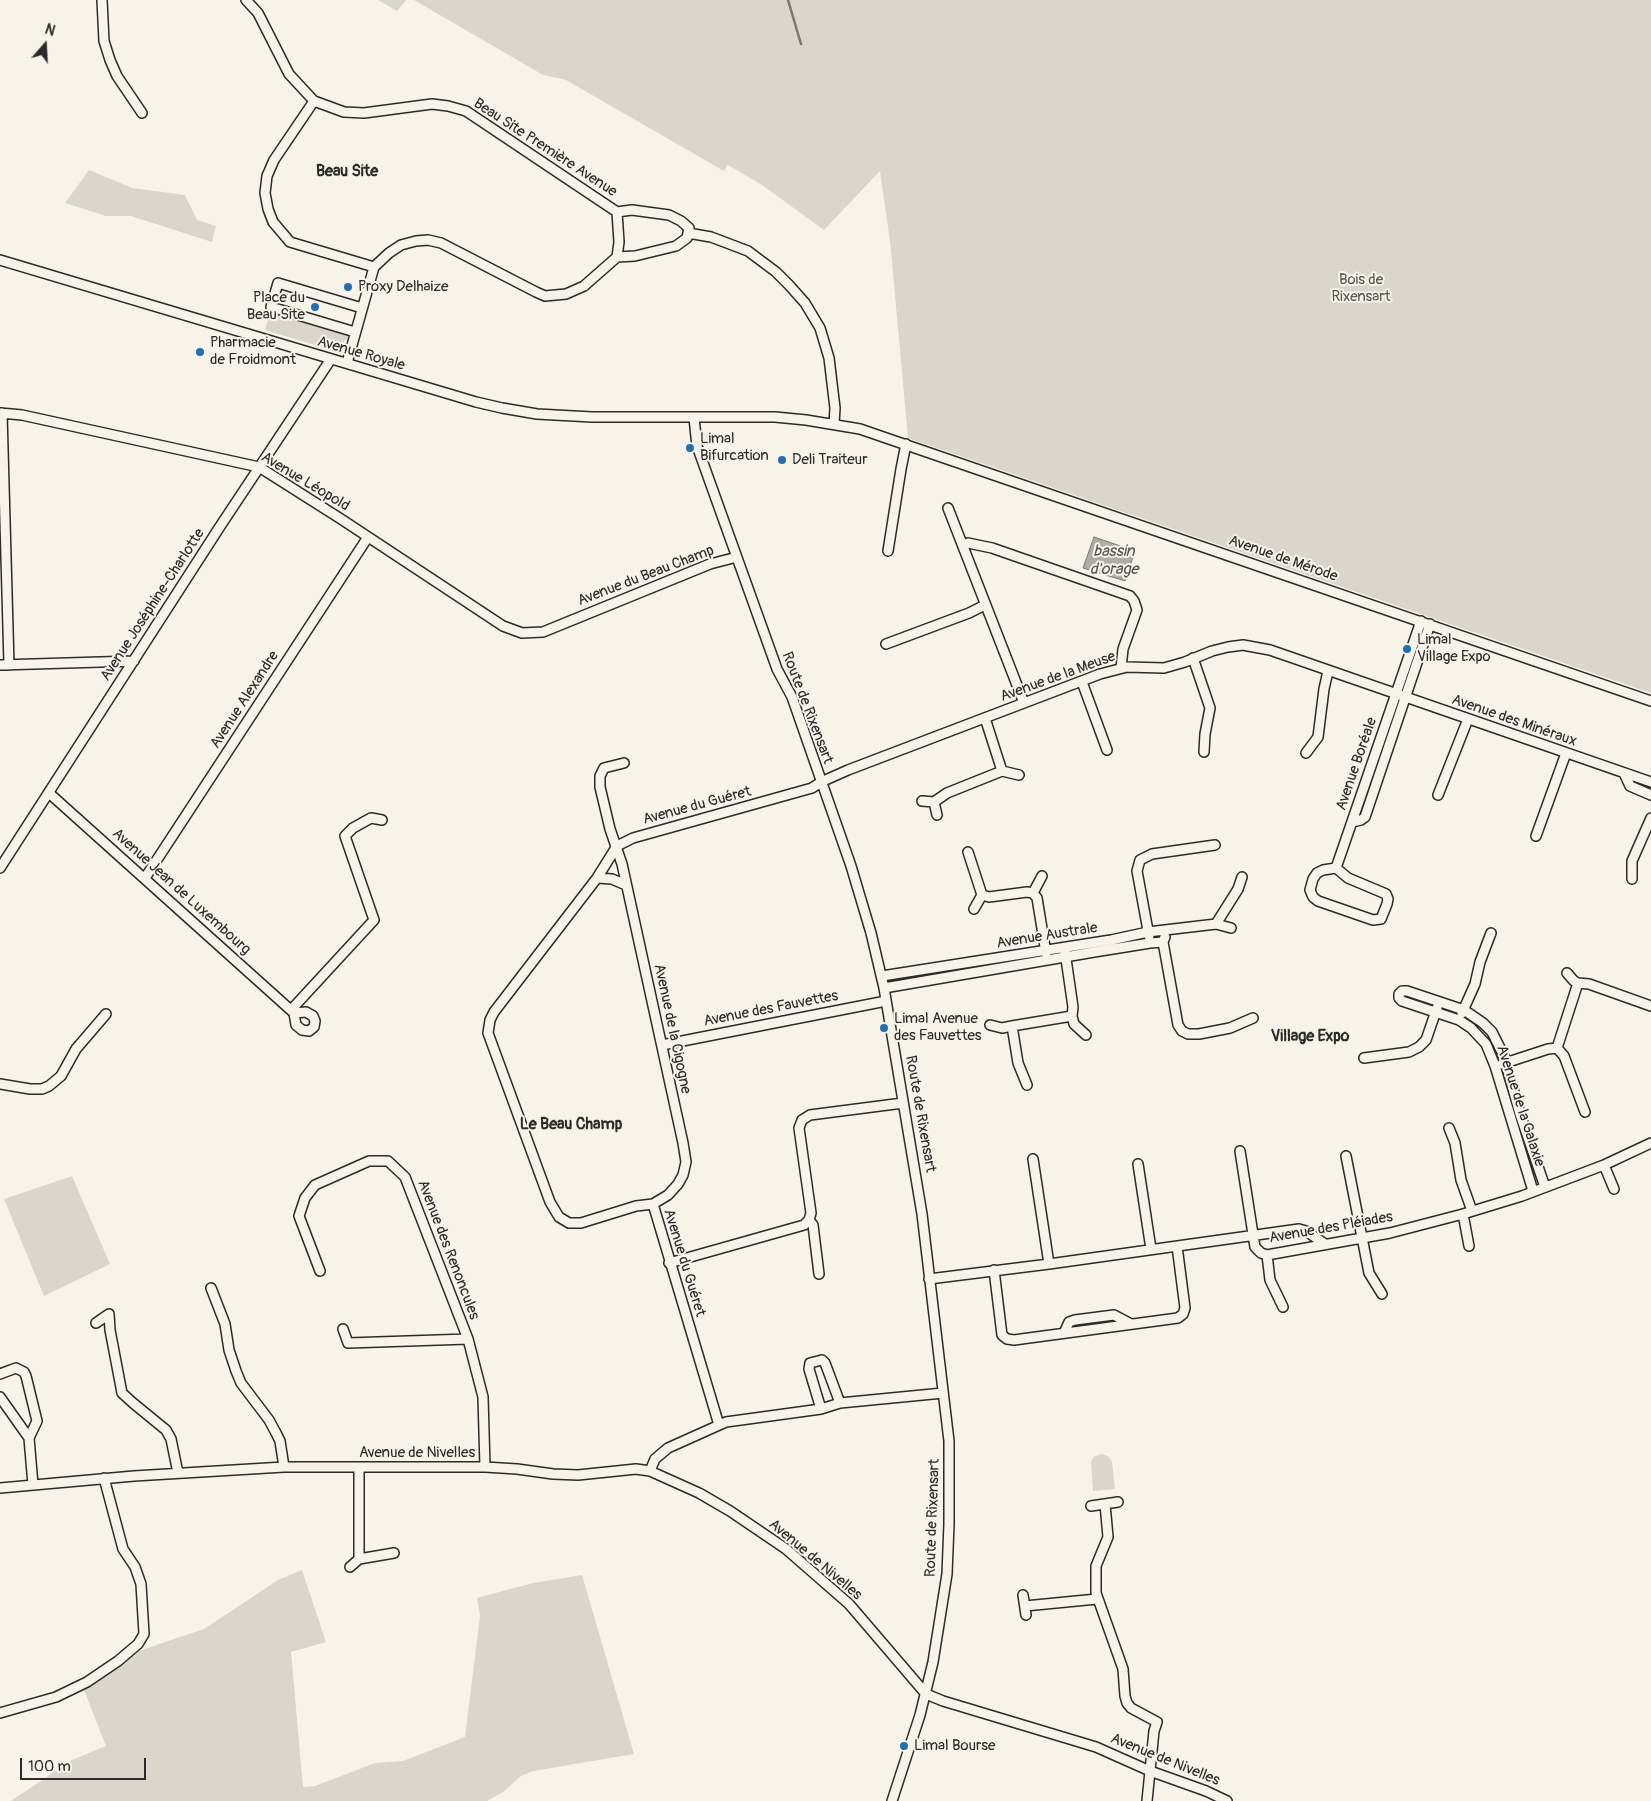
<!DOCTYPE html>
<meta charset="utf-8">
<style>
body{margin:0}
#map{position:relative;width:1651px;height:1801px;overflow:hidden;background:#f7f3e8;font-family:Pangolin,sans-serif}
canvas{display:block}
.north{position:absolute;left:20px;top:20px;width:50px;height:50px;-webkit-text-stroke:4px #f7f3e8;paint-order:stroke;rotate:19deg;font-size:14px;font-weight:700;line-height:20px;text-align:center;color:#2b2b2b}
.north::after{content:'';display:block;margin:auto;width:18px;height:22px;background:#2b2b2b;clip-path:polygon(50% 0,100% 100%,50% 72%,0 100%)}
.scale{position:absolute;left:20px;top:1758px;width:126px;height:22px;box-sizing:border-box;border:2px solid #2b2b2b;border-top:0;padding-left:6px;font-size:15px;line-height:18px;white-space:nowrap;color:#2b2b2b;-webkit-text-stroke:4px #f7f3e8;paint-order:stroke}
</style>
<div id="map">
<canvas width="1651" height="1801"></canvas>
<div class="north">N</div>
<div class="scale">100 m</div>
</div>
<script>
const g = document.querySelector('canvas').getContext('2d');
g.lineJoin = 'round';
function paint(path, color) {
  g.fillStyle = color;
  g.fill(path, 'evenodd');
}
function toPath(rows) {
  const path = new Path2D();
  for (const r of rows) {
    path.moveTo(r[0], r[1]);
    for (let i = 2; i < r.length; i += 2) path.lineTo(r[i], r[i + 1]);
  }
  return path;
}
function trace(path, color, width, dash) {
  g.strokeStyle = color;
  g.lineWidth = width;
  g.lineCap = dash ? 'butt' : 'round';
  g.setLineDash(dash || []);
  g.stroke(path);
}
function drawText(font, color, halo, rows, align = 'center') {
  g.font = font + ' Pangolin,sans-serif';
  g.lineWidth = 4;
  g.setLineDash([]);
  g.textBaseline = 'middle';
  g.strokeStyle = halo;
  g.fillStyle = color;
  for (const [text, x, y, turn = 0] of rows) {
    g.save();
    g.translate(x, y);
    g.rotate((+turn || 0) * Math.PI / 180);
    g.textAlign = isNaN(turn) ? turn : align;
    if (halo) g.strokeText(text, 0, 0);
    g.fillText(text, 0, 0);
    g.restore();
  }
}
const green = toPath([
 [378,0,406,0,397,11],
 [414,0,1651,0,1651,693,908,438,890,241,880,171,824,230,762,185,728,165,724,171,566,80,543,75],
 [89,170,132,188,185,195,197,220,216,226,212,242,131,216,106,216,65,203],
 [270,313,349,336,341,345,332,350,265,330],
 [72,1176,110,1264,44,1296,4,1199],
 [1102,1454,1108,1456,1112,1462,1115,1489,1093,1491,1091,1462,1095,1456],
 [302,1570,326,1642,291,1652,303,1787,315,1786,375,1763,403,1761,465,1737,480,1616,477,1598,533,1583,582,1575,634,1754,533,1771,521,1776,503,1792,487,1801,11,1801,72,1760,106,1746,84,1690,142,1650,204,1629,278,1580]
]);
const water = toPath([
 [1094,537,1135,551,1125,581,1083,568,1094,537]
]);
const stream = toPath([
 [788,0,801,44]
]);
const minor = toPath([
 [102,0,104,41,110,60,117,76,142,113],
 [246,0,258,13,289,74,314,101,344,112,364,113,432,104,448,106,466,111,617,212],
 [314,101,274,160,267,176,265,193,268,209,273,222,290,242,374,267],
 [617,212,632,210,669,215,681,221,689,228,687,238,676,246,635,256,617,257],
 [617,212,619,242,617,257],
 [688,233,711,237,748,251,776,272,789,285,805,303,820,328,829,358,835,408,834,424],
 [0,260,476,402,502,408,537,414,592,417,775,417,806,420,860,429,1651,701],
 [355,332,271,307,278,283,362,308],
 [347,363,374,267,389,253,401,245,416,241,428,240,441,243,536,292,545,296,566,294,584,286,617,257],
 [0,413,22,415,259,467,341,519,503,626,522,633,543,632,710,564,737,557],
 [2,413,9,665],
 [694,418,697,446,777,669,792,697,851,866,871,933,884,988,922,1214,949,1441,949,1524,947,1574,933,1662,920,1715,892,1801],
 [948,508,1024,703],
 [964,546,968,543,992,548,1130,596,1134,601,1137,610,1123,649,1121,668],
 [888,551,901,469,906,444],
 [886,644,969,613,985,605],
 [1193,658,1210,708,1205,734,1204,752],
 [0,665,134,661],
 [1082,682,1107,750],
 [1306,753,1318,737,1324,689,1328,671],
 [624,763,604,768,600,776,600,787,610,829,622,864,683,1143,686,1162,683,1175,678,1184,668,1195,653,1204],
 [1002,771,1019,775],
 [1624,773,1630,786,1651,795],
 [49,793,294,1013,306,1012,313,1016,315,1021,314,1027,309,1031,302,1030,296,1025,294,1013],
 [1438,795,1468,719],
 [922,801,934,802,947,793,1002,771,985,718],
 [934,802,937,815],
 [1352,822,1361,820,1365,817,1430,624],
 [1536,836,1566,753],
 [968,852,982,895,989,897,1027,892,1033,893],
 [0,868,219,528,331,359],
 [1336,868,1348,878,1386,894,1388,899,1387,904,1381,919,1373,920,1318,901,1313,897,1310,890,1313,879,1317,873,1323,870,1336,868,1421,621],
 [1042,876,1033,893,1037,898,1046,953],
 [145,878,368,537],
 [597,878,612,879,626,885],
 [1632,879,1632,861,1651,818],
 [974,909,982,895],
 [1216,924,1231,928],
 [1149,936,1137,871,1140,860,1152,854,1215,845],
 [1165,937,1163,942,1178,1025,1182,1031,1188,1034,1199,1034,1230,1028,1253,1018],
 [1567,973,1574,981,1578,983],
 [882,976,1111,940,1148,932,1216,924,1238,889,1242,877],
 [884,988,1094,952,1150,943,1163,942],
 [291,1010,374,920,345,836,353,828,371,818,382,820],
 [1462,1013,1475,984,1480,962,1491,933],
 [1072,1016,1074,1024,1086,1035],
 [990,1025,1002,1028,1012,1026],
 [662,1045,886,1001],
 [1557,1048,1578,983,1589,984,1651,1006],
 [1557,1048,1564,1056,1585,1112],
 [1364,1058,1409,1052,1419,1047,1426,1040,1437,1008],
 [1502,1064,1548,1049,1557,1048],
 [0,1084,30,1089,42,1089,49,1086,61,1076,76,1049,106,1014],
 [1027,1085,1018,1063,1012,1026,1072,1016,1073,1007,1065,952],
 [1449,1128,1455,1143,1461,1180,1472,1211],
 [1240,1151,1255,1247,1261,1253,1267,1255,1390,1233,1463,1214,1522,1196,1604,1165,1651,1143],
 [1346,1156,1369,1273,1382,1294],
 [1033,1159,1049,1264],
 [1138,1164,1151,1249],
 [1604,1165,1614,1189],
 [1533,1191,1495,1066,1486,1044,1471,1028,1459,1020,1402,1001,1399,998,1399,994,1402,991,1407,991,1464,1010,1483,1023,1492,1032,1504,1056,1520,1114,1545,1187],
 [1463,1214,1469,1246],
 [809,1220,813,1225,819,1274],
 [1267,1255,1270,1280,1283,1307],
 [669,1263,804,1225,809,1220,811,1213,799,1128,802,1120,810,1115,903,1103],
 [994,1270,1002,1335,1007,1339,1014,1340,1178,1318,1183,1314,1185,1308,1177,1246],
 [320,1271,299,1216,305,1198,315,1185,369,1161,388,1161,405,1177,468,1339,483,1397,485,1467],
 [929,1279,1049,1264,1299,1229,1306,1231,1325,1244],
 [211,1288,225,1324,229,1350,236,1371,241,1383,269,1420,276,1433,280,1441,284,1467],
 [96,1323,109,1314,110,1330,122,1393,133,1403,166,1430,171,1439,178,1473],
 [343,1329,348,1343,468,1339],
 [1064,1333,1069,1322,1075,1320,1114,1315,1131,1324],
 [0,1374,16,1368,24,1372,26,1376,37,1421,29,1438,0,1397],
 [821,1409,809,1369,810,1363,822,1360,825,1363,840,1403],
 [719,1425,653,1204,636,1206,581,1223,569,1223,559,1217,550,1202,488,1033,490,1020,494,1012,597,878,617,846,633,838,812,788,821,782,848,770,1100,674,1127,667,1164,668,1185,662,1212,651,1228,647,1243,645,1270,650,1651,782],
 [29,1438,33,1485],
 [359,1467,359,1559],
 [650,1471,655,1459,668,1448,726,1422,821,1409,840,1403,943,1393],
 [0,1488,134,1476,284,1467,485,1467,517,1469,553,1474,578,1475,636,1469,650,1471,699,1493,730,1511,786,1549,849,1604,926,1694,943,1701,1096,1747,1150,1771,1206,1791,1227,1801],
 [1105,1504,1108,1537,1096,1566,1096,1593,1123,1669,1125,1696,1127,1703,1131,1708,1157,1722,1154,1731,1147,1801],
 [1091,1506,1118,1502],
 [350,1567,359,1559,394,1553],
 [1023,1595,1026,1615],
 [1025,1606,1097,1599],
 [0,1713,56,1697,87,1682,118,1661,138,1644,144,1634,141,1584,135,1567,123,1549,104,1478]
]);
const markers = [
 [348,287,5,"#1f6fb2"],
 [315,307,5,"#1f6fb2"],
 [200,352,5,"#1f6fb2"],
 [690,448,5,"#1f6fb2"],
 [782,460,5,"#1f6fb2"],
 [1407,649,5,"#1f6fb2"],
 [884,1028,5,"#1f6fb2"],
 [904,1746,5,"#1f6fb2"]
];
const streetNames = [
 ["Beau Site Première Avenue",545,148,33],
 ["Avenue Royale",361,354,16],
 ["Avenue Léopold",305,482,31],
 ["Avenue de Mérode",1283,559,19],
 ["Avenue du Beau Champ",646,576,-21],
 ["Avenue Joséphine-Charlotte",153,605,-57],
 ["Avenue de la Meuse",1058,677,-20],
 ["Avenue Alexandre",245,700,-57],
 ["Route de Rixensart",807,708,69],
 ["Avenue des Minéraux",1514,721,19],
 ["Avenue Boréale",1357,764,-71],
 ["Avenue du Guéret",697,806,-15],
 ["Avenue Jean de Luxembourg",181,892,42],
 ["Avenue Australe",1047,936,-9],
 ["Avenue des Fauvettes",771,1009,-11],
 ["Avenue de la Cigogne",672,1029,78],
 ["Avenue de la Galaxie",1520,1106,72],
 ["Route de Rixensart",920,1114,80],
 ["Avenue des Pléiades",1331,1228,-10],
 ["Avenue des Renoncules",448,1250,69],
 ["Avenue du Guéret",684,1263,73],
 ["Avenue de Nivelles",417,1453],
 ["Route de Rixensart",933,1518,-88],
 ["Avenue de Nivelles",815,1560,40],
 ["Avenue de Nivelles",1165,1760,22]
];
const parkNames = [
 ["Bois de",1361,280],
 ["Rixensart",1361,297]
];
const poiNames = [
 ["Proxy Delhaize",358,287],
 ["Place du",305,298,"right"],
 ["Beau Site",305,315,"right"],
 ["Pharmacie",210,343],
 ["de Froidmont",210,360],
 ["Limal",700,439],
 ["Bifurcation",700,456],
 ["Deli Traiteur",792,460],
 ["Limal",1417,640],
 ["Village Expo",1417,657],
 ["Limal Avenue",894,1019],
 ["des Fauvettes",894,1036],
 ["Limal Bourse",914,1746]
];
const neighbourhoodNames = [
 ["Beau Site",347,172],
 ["Village Expo",1310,1037],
 ["Le Beau Champ",571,1125]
];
const waterNames = [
 ["bassin",1114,552],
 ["d'orage",1114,570]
];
paint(green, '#dad6cc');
paint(water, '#afaca4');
trace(water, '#7a7874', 1);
trace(stream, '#7a7874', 2.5);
trace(minor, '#2b2b2b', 12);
trace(minor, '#f7f3e8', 9);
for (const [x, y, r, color] of markers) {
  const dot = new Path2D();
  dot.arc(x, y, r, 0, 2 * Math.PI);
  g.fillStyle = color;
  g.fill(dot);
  trace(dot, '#f7f3e8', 2);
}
drawText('15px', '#2b2b2b', '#f7f3e8', streetNames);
drawText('15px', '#575653', '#f7f3e8', parkNames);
drawText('15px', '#2b2b2b', '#f7f3e8', poiNames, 'left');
drawText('bold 16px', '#2b2b2b', '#f7f3e8', neighbourhoodNames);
drawText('italic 16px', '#53524f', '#f7f3e8', waterNames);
</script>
